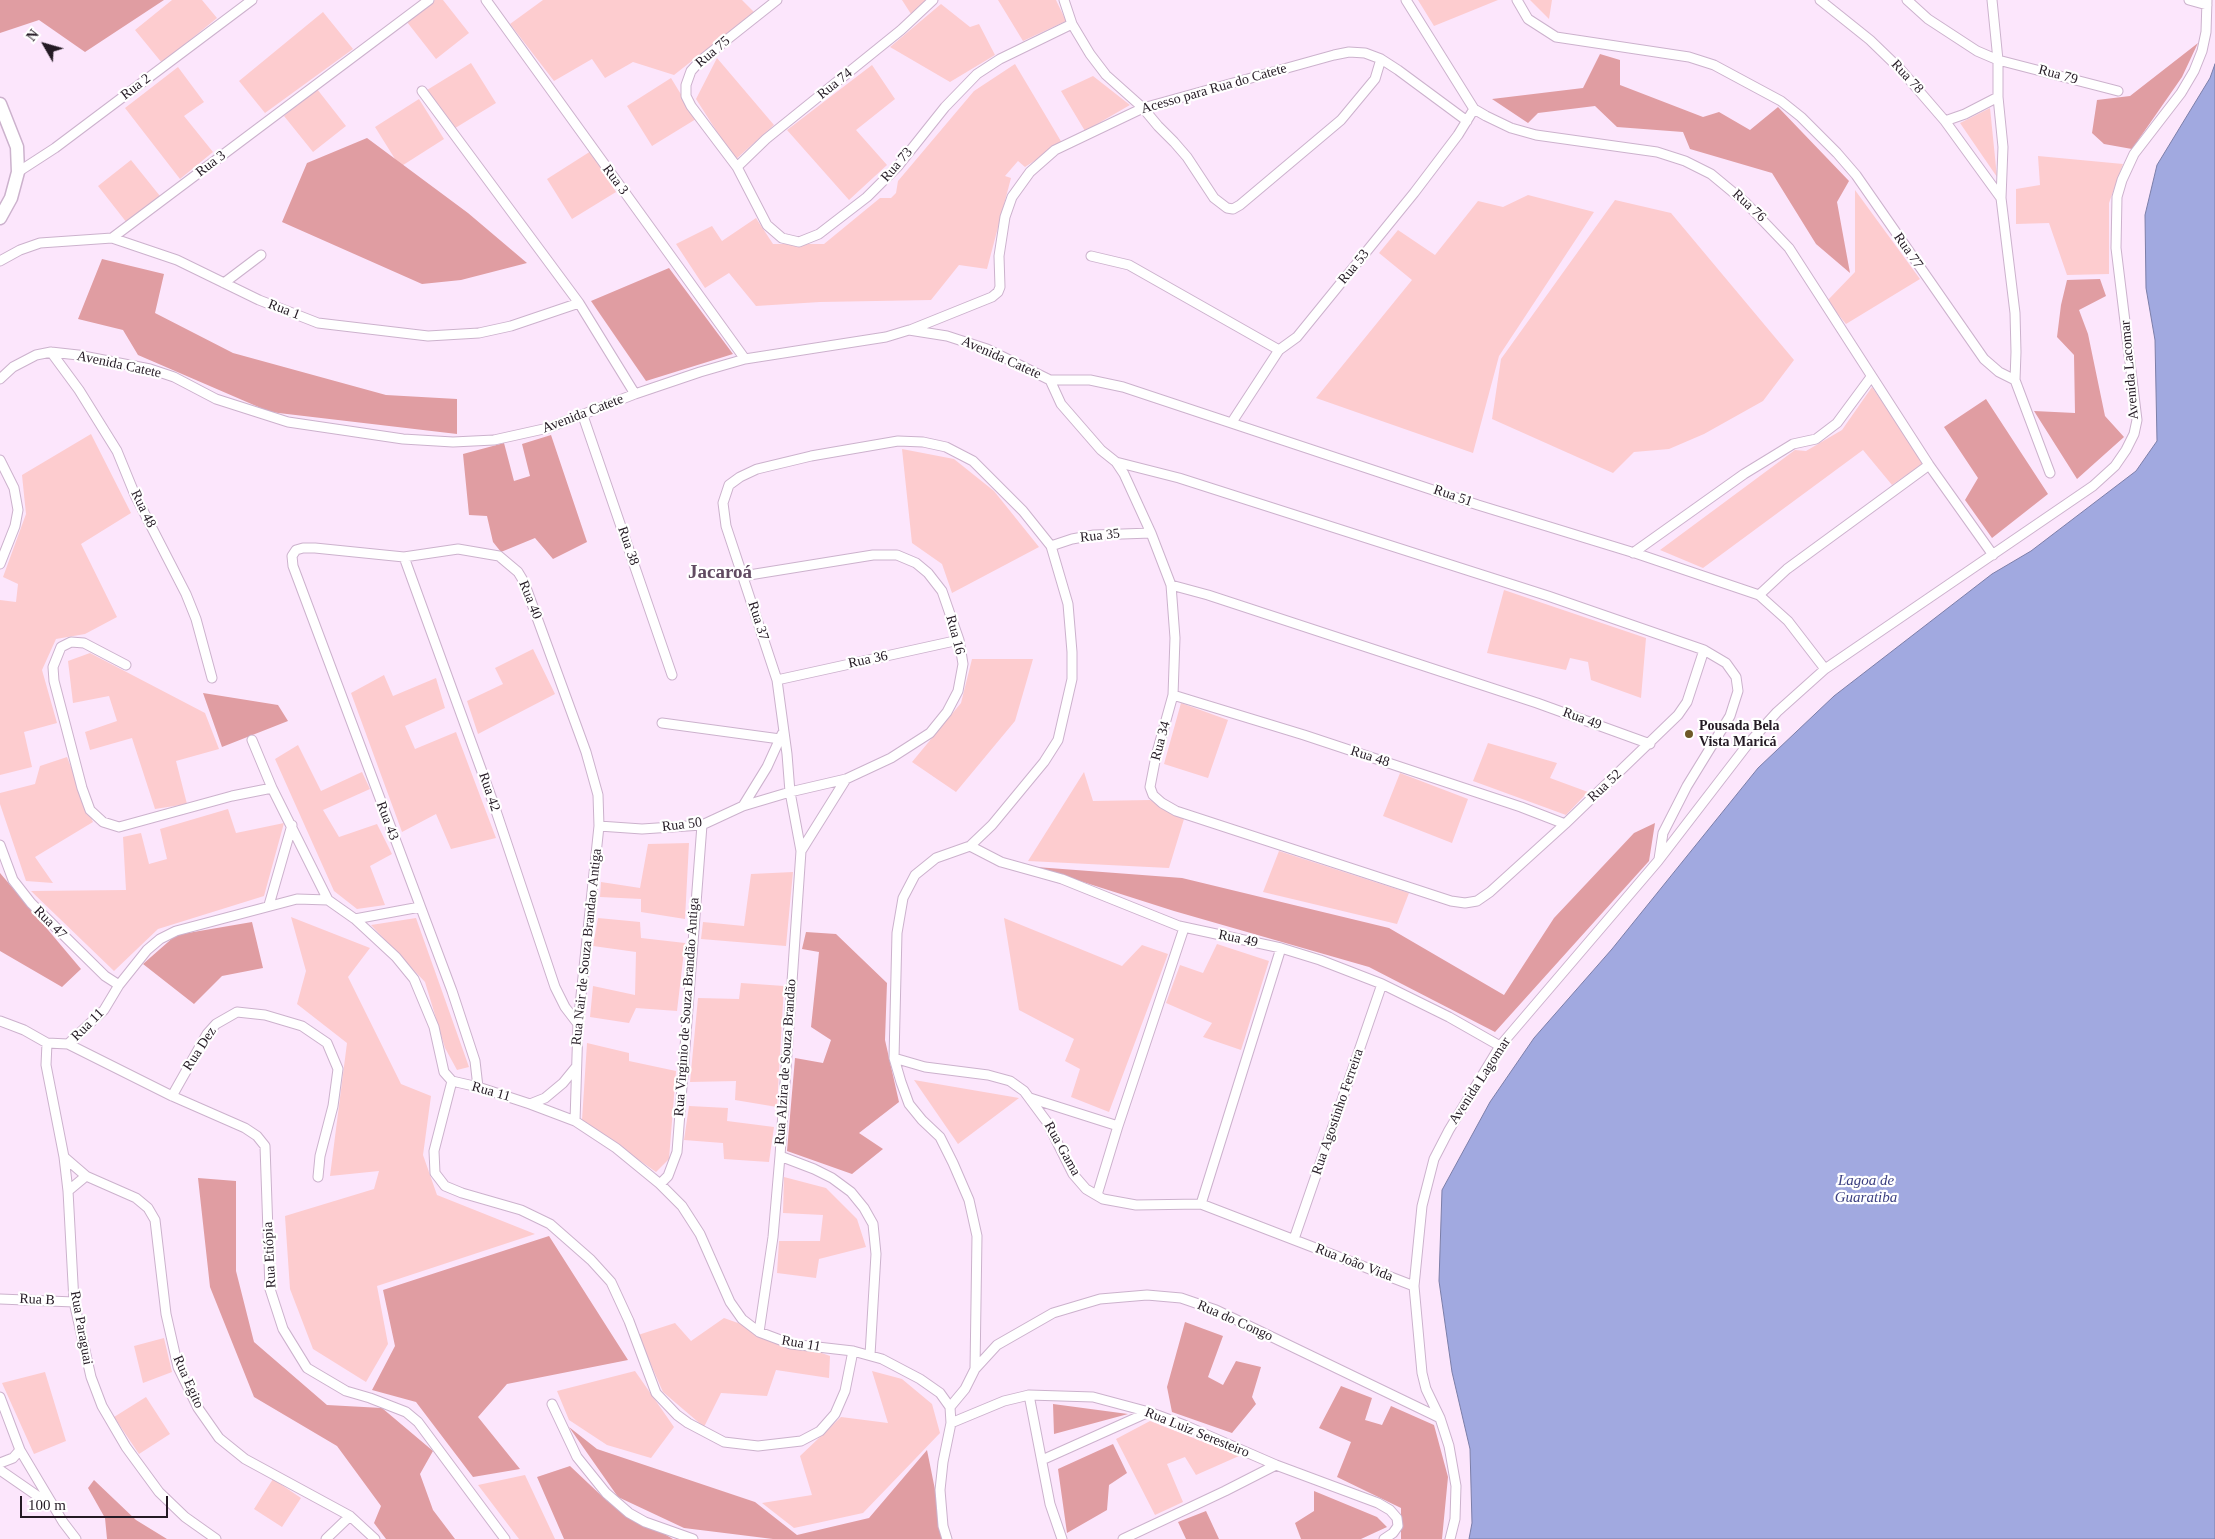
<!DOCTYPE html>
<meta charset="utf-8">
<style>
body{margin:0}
#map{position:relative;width:2215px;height:1539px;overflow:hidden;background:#fce6fc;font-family:"Times New Roman",serif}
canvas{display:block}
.north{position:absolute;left:20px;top:20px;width:50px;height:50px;-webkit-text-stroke:4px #fff;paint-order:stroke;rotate:308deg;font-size:14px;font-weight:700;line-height:20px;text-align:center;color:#241a24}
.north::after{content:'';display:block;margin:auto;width:18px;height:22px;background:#241a24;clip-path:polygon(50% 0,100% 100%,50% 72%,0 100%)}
.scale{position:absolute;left:20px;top:1496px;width:148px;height:22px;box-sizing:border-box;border:2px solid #241a24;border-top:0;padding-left:6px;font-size:15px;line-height:18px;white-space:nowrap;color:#241a24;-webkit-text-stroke:4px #fff;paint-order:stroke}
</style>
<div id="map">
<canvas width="2215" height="1539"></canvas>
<div class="north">N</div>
<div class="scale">100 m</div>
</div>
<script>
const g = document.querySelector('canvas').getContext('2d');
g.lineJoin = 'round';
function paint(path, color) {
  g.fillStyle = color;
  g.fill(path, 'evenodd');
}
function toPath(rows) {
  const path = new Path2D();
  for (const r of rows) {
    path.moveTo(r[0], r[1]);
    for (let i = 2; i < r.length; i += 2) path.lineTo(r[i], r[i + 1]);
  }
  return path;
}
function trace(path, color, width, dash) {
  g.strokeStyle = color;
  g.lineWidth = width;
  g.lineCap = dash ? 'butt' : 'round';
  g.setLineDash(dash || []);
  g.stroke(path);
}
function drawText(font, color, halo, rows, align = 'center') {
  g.font = font + ' "Times New Roman",serif';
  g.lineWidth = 4.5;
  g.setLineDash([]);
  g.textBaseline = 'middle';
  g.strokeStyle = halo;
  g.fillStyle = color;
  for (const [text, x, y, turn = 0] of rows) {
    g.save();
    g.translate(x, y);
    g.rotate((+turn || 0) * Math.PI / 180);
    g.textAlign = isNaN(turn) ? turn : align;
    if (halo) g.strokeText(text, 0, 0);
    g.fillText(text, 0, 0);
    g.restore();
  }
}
const green = toPath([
 [172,0,202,0,217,18,162,63,135,30],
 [435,0,443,0,469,33,436,59,407,22],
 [543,0,742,0,754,12,674,75,633,62,605,78,592,59,554,81,510,24],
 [902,0,927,0,911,14],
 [998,0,1056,0,1066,21,1023,41],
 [1418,0,1498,0,1434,26],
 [1530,0,1552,0,1549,19],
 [941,4,970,27,979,24,995,55,950,82,890,47],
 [323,12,353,49,265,113,239,81],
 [717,58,774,125,735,160,696,99],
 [471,63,496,103,452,130,427,90],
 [1015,64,1062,143,1025,167,1018,161,1005,176,1011,178,987,269,959,265,931,300,820,302,756,306,729,273,705,288,676,244,712,226,722,241,756,218,773,244,824,244,880,198,891,198,896,193,898,181,974,91],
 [872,65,895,99,856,130,887,165,849,200,787,130],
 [178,67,204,102,184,116,213,152,180,179,125,108],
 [1093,76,1130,105,1085,131,1061,91],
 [671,78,696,119,652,146,627,106],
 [317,89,346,126,313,152,284,116],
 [419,99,444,139,400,167,375,127],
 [1990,108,1997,177,1960,123],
 [591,151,616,192,572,219,547,179],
 [2038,156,2123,164,2109,203,2109,274,2067,275,2049,223,2016,224,2016,189,2040,185],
 [131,160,160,196,127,223,98,186],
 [1855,190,1920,279,1846,324,1827,301,1855,272],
 [1528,195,1594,212,1499,356,1473,453,1316,398,1412,280,1379,253,1398,230,1435,255,1478,201,1503,207],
 [1615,200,1671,213,1794,360,1763,401,1704,434,1669,449,1634,452,1613,473,1492,419,1501,359],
 [1872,387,1924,463,1892,485,1863,450,1703,568,1660,550,1795,450,1806,451,1842,430],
 [91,434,131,513,81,544,117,617,85,634,56,639,42,670,57,723,24,732,32,767,0,775,0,600,16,602,18,584,3,577,26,514,22,475],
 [902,449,954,459,994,491,1039,547,952,593,942,564,912,543],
 [1504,590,1646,638,1641,698,1591,680,1588,662,1570,658,1566,670,1487,653],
 [533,649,555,694,478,734,467,701,503,684,495,668],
 [90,653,205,713,219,749,176,761,187,804,155,809,132,738,90,750,85,732,117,721,109,696,73,703,68,661],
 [972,659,1033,659,1015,721,956,792,912,762,961,703],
 [384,675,393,696,436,678,445,708,405,726,415,749,456,732,496,838,451,849,436,814,402,832,351,693],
 [1181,703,1228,720,1208,778,1164,764],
 [1488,743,1557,763,1550,778,1588,792,1566,815,1473,781],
 [298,745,321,791,362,772,370,789,323,810,339,837,377,824,392,854,370,866,385,905,357,909,334,891,275,759],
 [67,757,93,822,35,857,53,883,26,881,0,804,0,793,35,784,40,766],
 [1084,772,1093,801,1150,800,1184,819,1169,868,1028,861],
 [1400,773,1468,799,1452,843,1383,816],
 [228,809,236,833,284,823,264,896,158,929,114,971,31,891,126,890,123,837,141,833,149,864,167,859,160,829],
 [689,843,685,919,641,912,641,899,600,897,601,882,640,888,648,844],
 [1279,851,1409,893,1397,924,1263,892],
 [793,872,786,946,701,939,703,922,744,926,751,874],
 [291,917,370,948,348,977,401,1084,431,1096,423,1155,437,1195,535,1234,377,1286,388,1344,366,1382,313,1349,290,1289,285,1216,374,1189,379,1171,330,1176,347,1043,297,1004,306,971],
 [416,918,469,1067,457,1070,445,1048,425,982,371,925],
 [598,918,640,922,641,938,685,943,677,1011,636,1008,629,1023,590,1017,593,986,635,995,636,952,593,946],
 [1004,918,1122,966,1142,945,1168,954,1109,1112,1071,1097,1080,1069,1065,1061,1074,1039,1019,1010],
 [1217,944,1269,961,1241,1050,1203,1037,1212,1023,1166,1003,1180,965,1203,973],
 [741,983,784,986,777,1107,735,1100,736,1081,690,1082,698,998,739,999],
 [587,1043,629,1053,629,1061,676,1071,669,1159,656,1172,582,1120],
 [914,1080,1019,1098,958,1144],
 [689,1106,728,1108,727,1121,774,1127,769,1162,724,1159,723,1143,684,1140],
 [784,1177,826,1188,857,1219,866,1247,819,1259,816,1278,777,1273,779,1241,820,1241,823,1215,783,1213],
 [724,1318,830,1356,829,1378,776,1370,767,1396,721,1393,704,1427,663,1392,638,1335,675,1323,691,1341],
 [164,1338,172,1372,143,1383,134,1346],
 [635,1371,674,1427,651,1458,607,1445,569,1420,557,1391],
 [872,1371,902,1379,932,1404,940,1433,863,1513,794,1528,762,1503,812,1495,800,1456,841,1417,888,1423],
 [45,1372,66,1441,34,1454,2,1383],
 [146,1397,170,1434,139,1454,114,1417],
 [1150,1421,1239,1456,1196,1475,1185,1457,1167,1464,1183,1502,1155,1515,1116,1439],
 [525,1475,555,1539,519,1539,478,1485],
 [273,1479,301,1498,282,1527,254,1509]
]);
const forest = toPath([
 [0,0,164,0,85,52,39,20,0,33],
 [2198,43,2182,77,2132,149,2104,144,2092,133,2097,100,2130,96],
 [1600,54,1620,60,1620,85,1703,117,1719,112,1750,130,1778,107,1849,181,1837,202,1850,273,1816,244,1772,173,1690,149,1683,132,1617,127,1595,106,1538,113,1528,123,1492,99,1583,88],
 [367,138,468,213,527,263,461,280,422,284,282,222,307,163],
 [102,259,164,274,155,313,233,353,386,395,457,399,457,434,270,412,138,355,123,330,78,319],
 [669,268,733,354,646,381,591,301],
 [2100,279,2106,296,2079,310,2088,334,2105,416,2124,437,2077,479,2034,411,2075,413,2074,355,2057,337,2061,305,2067,280],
 [1986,399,2048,494,1992,538,1965,500,1978,478,1944,427],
 [551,435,587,542,553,559,535,538,501,552,493,542,487,516,469,515,463,454,504,443,514,481,530,476,522,444],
 [203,693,278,705,288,721,222,747],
 [1655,823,1649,861,1495,1032,1369,967,1174,911,1036,867,1182,878,1389,928,1504,995,1554,918,1634,833],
 [0,873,81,969,62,987,0,951],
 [252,922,263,968,222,976,194,1004,143,964,176,935],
 [806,932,836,934,887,983,885,1040,899,1102,859,1133,883,1149,852,1174,787,1151,795,1058,823,1063,831,1040,811,1027,819,952,802,949],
 [198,1178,236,1181,236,1271,254,1342,327,1405,382,1408,433,1451,420,1474,433,1510,455,1539,386,1539,374,1523,381,1506,337,1446,254,1397,210,1287],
 [549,1236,628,1360,507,1384,478,1417,520,1469,473,1477,416,1402,372,1390,395,1346,383,1290],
 [1185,1322,1223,1336,1208,1377,1223,1385,1236,1361,1261,1367,1252,1397,1256,1404,1232,1433,1172,1412,1167,1387],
 [1341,1386,1372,1398,1365,1420,1382,1425,1391,1406,1434,1425,1448,1477,1442,1539,1401,1539,1401,1508,1337,1477,1351,1442,1319,1428],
 [1053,1404,1128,1414,1054,1434],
 [569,1427,597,1449,755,1502,797,1535,869,1518,927,1450,945,1539,773,1539,684,1528,618,1497],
 [1113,1444,1127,1473,1109,1485,1107,1510,1067,1533,1058,1469],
 [570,1466,606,1500,673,1539,564,1539,537,1477],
 [94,1480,136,1520,167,1539,107,1539,105,1518,88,1488],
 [1314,1491,1377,1517,1387,1527,1361,1539,1301,1539,1295,1523,1314,1511],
 [1206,1511,1219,1539,1186,1539,1178,1522]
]);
const water = toPath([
 [2215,64,2215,1539,1469,1539,1472,1523,1470,1449,1452,1372,1439,1281,1442,1190,1490,1102,1534,1038,1612,949,1758,768,1834,696,1992,574,2031,551,2136,471,2157,441,2155,340,2146,288,2145,215,2157,165,2210,78,2215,64]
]);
const street = toPath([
 [486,0,745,359],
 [777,0,700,61,691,71,686,85,686,96,691,106,737,167,767,225,782,238,799,242,819,234,867,197,898,166,945,107,977,74,1000,59,1072,24],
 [1064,0,1072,24,1090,54,1106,75,1143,108,1158,126,1174,142,1187,157,1214,198,1227,208,1233,209,1240,205,1341,120,1375,79,1381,59],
 [1406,0,1474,109,1486,116,1511,128,1536,135,1657,152,1685,161,1711,174,1746,203,1789,248,1929,465,1993,555],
 [1517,0,1528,19,1556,37,1689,57,1714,65,1781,101,1801,117,1837,153,1856,175,1984,359,1999,372,2015,380,2016,352,2015,313,2001,198,2003,147,1998,97,1998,60,1992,0],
 [1820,0,1870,40,1901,70,1945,121,1965,114,1998,97],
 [1907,0,1928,19,1977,51,1998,60,2118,91],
 [2189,0,2207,5],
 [422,91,579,303,635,394],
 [1945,121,2001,198],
 [737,167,766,139,901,30,933,0],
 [18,172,55,148,252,0],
 [112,238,429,0],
 [1091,256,1129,265,1279,350],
 [0,261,20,250,40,243,112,238,177,260,259,300,318,323,428,336,479,333,511,326,579,303],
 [224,283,261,255],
 [910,330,992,297,998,292,1000,287,999,256,1005,217,1012,197,1030,172,1055,150,1143,108,1334,55,1349,52,1365,53,1381,59,1398,70,1467,121],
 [51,352,79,390,117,451,135,495,186,594,196,619,212,678],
 [0,379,13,367,36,355,51,352,78,355,150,369,174,377,216,399,288,422,403,439,453,442,494,440,548,428,635,394,700,372,745,359,886,337,909,330,947,336,987,349,1050,380,1090,380,1123,387,1478,505,1638,554,1759,595,1788,621,1825,669],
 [1050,380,1061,404,1101,450,1116,462,1124,474,1151,533,1171,585,1175,638,1173,695,1156,756,1150,787,1153,795,1162,803,1176,811,1451,901,1465,903,1477,901,1490,892,1565,824,1678,715,1687,702,1704,650],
 [2015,380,2050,473],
 [583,416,672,675],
 [1232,422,1279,350,1297,337,1414,193,1458,135,1474,109],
 [0,460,14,488,18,510,15,526,0,564],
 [1116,462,1179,478,1548,596,1704,650,1726,663,1736,677,1738,691,1730,716,1687,786,1663,833,1659,859],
 [1051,546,1072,539,1094,535,1151,533],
 [1633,553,1744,474,1793,444,1816,439,1837,423,1871,377],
 [404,557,493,802,555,987,565,1007,578,1024],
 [1171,585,1208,595,1537,703,1650,744],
 [1759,595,1787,569,1929,465],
 [126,665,84,643,71,642,61,647,53,667,54,681,82,788,90,810,103,822,119,827,232,796,272,788,328,900],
 [777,680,959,640],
 [1173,695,1304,735,1521,807,1565,824],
 [662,723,780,739],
 [252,740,272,788],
 [743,806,767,767,782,734],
 [599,826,642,829,702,825,743,806,790,792,846,779,891,758,930,733,947,712,958,691,963,664,959,640,942,591,928,573,916,563,897,555,873,555,743,576],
 [0,845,13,880,31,903,105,976,119,985],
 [970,846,1001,862,1062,879,1179,926,1281,948,1320,960,1382,984,1449,1017,1500,1046],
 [801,851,846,779],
 [269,905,292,825],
 [355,919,420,907],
 [0,1021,24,1030,47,1043,68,1044,104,1010,119,985,147,950,160,939,176,931,297,899,328,900,355,919,396,957,414,979,434,1027,444,1072,452,1081,478,1087,530,1104,575,1121,616,1148,660,1184,682,1206,700,1234,730,1302,742,1319,759,1332,791,1344,853,1351,882,1359,920,1379,940,1393,950,1407,951,1423,943,1462,940,1490,943,1526,947,1539],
 [47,1043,46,1065,64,1157,68,1191,74,1302,91,1377,102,1406,126,1447,159,1492,185,1517,216,1539],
 [68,1044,172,1096,245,1128,257,1136,265,1146,270,1289,283,1329,307,1368,346,1391,370,1398,406,1412,418,1422,505,1539],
 [894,1058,925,1067,988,1075,1010,1081,1024,1091,1047,1122,1073,1174,1086,1189,1103,1199,1136,1205,1201,1204,1414,1286],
 [452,1081,434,1151,435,1173,445,1186,462,1193,521,1210,550,1224,591,1260,611,1282,629,1321,656,1393,677,1415,688,1423,724,1442,758,1446,801,1441,820,1431,835,1414,845,1391,853,1351],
 [478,1087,475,1061,452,991,293,566,292,556,296,550,303,548,315,548,404,557,458,549,499,556,518,572,524,582,586,752,598,795,599,826,578,1024,575,1121],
 [172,1096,207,1034,216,1024,237,1012,265,1015,302,1026,327,1043,338,1069,333,1106,320,1156,318,1177],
 [1030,1098,1118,1126],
 [530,1104,545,1098,563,1083,576,1067],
 [780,1156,814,1169,832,1178,851,1192,864,1208,873,1224,876,1254,870,1355],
 [64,1157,86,1176,136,1198,148,1208,155,1220,166,1314,178,1367,198,1408,219,1438,245,1459,350,1516,375,1539],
 [660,1184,668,1176,677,1152,702,825],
 [68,1191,86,1176],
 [1097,1195,1118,1126,1184,928],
 [1201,1204,1281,948],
 [1294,1239,1382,984],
 [0,1299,74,1302],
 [759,1332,773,1237,780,1156,801,851,790,792,787,754,777,680,726,526,723,503,729,485,740,477,757,469,811,456,898,441,923,442,946,447,973,461,1023,511,1051,546,1068,604,1072,652,1072,679,1058,740,1044,762,992,825,970,846,936,858,915,875,903,898,897,933,894,1058,901,1082,909,1104,922,1120,940,1137,953,1163,969,1200,977,1236,975,1369,965,1389,950,1407],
 [975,1369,997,1345,1053,1313,1100,1299,1147,1295,1181,1298,1216,1310,1440,1418],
 [1029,1395,1050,1504,1062,1539],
 [0,1397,20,1450,63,1522,76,1539],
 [552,1404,577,1457,606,1493,629,1513,645,1522,693,1539],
 [951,1423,1004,1401,1029,1395,1093,1397,1149,1412,1184,1425,1276,1465,1378,1503,1390,1510,1397,1518,1398,1526,1393,1533,1384,1539],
 [1042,1460,1149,1412],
 [0,1463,13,1458,20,1450],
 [0,1470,52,1506],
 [326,1539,350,1516],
 [1123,1539,1225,1491,1276,1465],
 [1450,1539,1455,1519,1456,1486,1449,1446,1440,1418,1426,1389,1422,1373,1414,1286,1422,1206,1434,1159,1449,1130,1500,1046,1658,861,1748,744,1777,712,1825,669,2093,486,2115,466,2126,450,2134,434,2137,420,2116,248,2117,197,2122,180,2134,154,2181,93,2194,71,2202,51,2206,32,2207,0]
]);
const secondary = toPath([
 [0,104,17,147,18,172,11,198,0,218]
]);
const markers = [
 [1689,734,5,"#6e5928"]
];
const streetNames = [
 ["Rua 75",713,52,-40],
 ["Rua 79",2058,75,15],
 ["Rua 78",1907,77,47],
 ["Rua 74",835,84,-39],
 ["Rua 2",136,87,-37],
 ["Acesso para Rua do Catete",1214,89,-16],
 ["Rua 3",211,164,-37],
 ["Rua 73",897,165,-49],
 ["Rua 3",615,180,54],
 ["Rua 76",1749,206,43],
 ["Rua 77",1908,251,55],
 ["Rua 53",1354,267,-51],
 ["Rua 1",284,310,21],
 ["Avenida Catete",1001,358,24],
 ["Avenida Catete",119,365,12],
 ["Avenida Lacomar",2130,370,-95],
 ["Avenida Catete",583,414,-21],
 ["Rua 51",1453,496,19],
 ["Rua 48",143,509,64],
 ["Rua 35",1100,536,-6],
 ["Rua 38",628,546,71],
 ["Rua 40",530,600,68],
 ["Rua 37",758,621,72],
 ["Rua 16",955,635,75],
 ["Rua 36",868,660,-12],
 ["Rua 49",1582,719,20],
 ["Rua 34",1161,741,-75],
 ["Rua 48",1370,757,18],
 ["Rua 52",1605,786,-43],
 ["Rua 42",489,792,71],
 ["Rua 43",387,821,69],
 ["Rua 50",682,825,-7],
 ["Rua 47",50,923,45],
 ["Rua 49",1238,939,12],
 ["Rua Nair de Souza Brandao Antiga",587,947,-84],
 ["Rua Virginio de Souza Brandão Antiga",687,1007,-86],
 ["Rua 11",88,1025,-45],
 ["Rua Dez",200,1049,-57],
 ["Rua Alzira de Souza Brandão",786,1062,-86],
 ["Avenida Lagomar",1480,1081,-57],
 ["Rua 11",491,1092,16],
 ["Rua Agostinho Ferreira",1338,1112,-71],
 ["Rua Gama",1062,1149,61],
 ["Rua Etiópia",270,1255,-93],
 ["Rua João Vida",1354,1263,21],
 ["Rua B",37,1300,3],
 ["Rua do Congo",1235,1321,24],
 ["Rua Paraguai",81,1328,80],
 ["Rua 11",801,1344,10],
 ["Rua Egito",188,1382,66],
 ["Rua Luiz Seresteiro",1197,1433,22]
];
const poiNames = [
 ["Pousada Bela",1699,726],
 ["Vista Maricá",1699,742]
];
const waterNames = [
 ["Lagoa de",1866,1181],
 ["Guaratiba",1866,1198]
];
const districtNames = [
 ["Jacaroá",720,573]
];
paint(green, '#fdcccf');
paint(forest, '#e09da2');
paint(water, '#a1a9e0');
trace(water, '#7c7ea8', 1);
trace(street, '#ccb2cd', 11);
trace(secondary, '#ccb2cd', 15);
trace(street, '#fff', 9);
trace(secondary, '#fff', 12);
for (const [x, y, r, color] of markers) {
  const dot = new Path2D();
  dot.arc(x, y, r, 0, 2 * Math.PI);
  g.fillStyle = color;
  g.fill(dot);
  trace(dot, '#fff', 2);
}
drawText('14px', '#241a24', '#fff', streetNames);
drawText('bold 14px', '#241a24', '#fff', poiNames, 'left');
drawText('italic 15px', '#3b3f81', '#fff', waterNames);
drawText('bold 19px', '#614b62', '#fff', districtNames);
</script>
